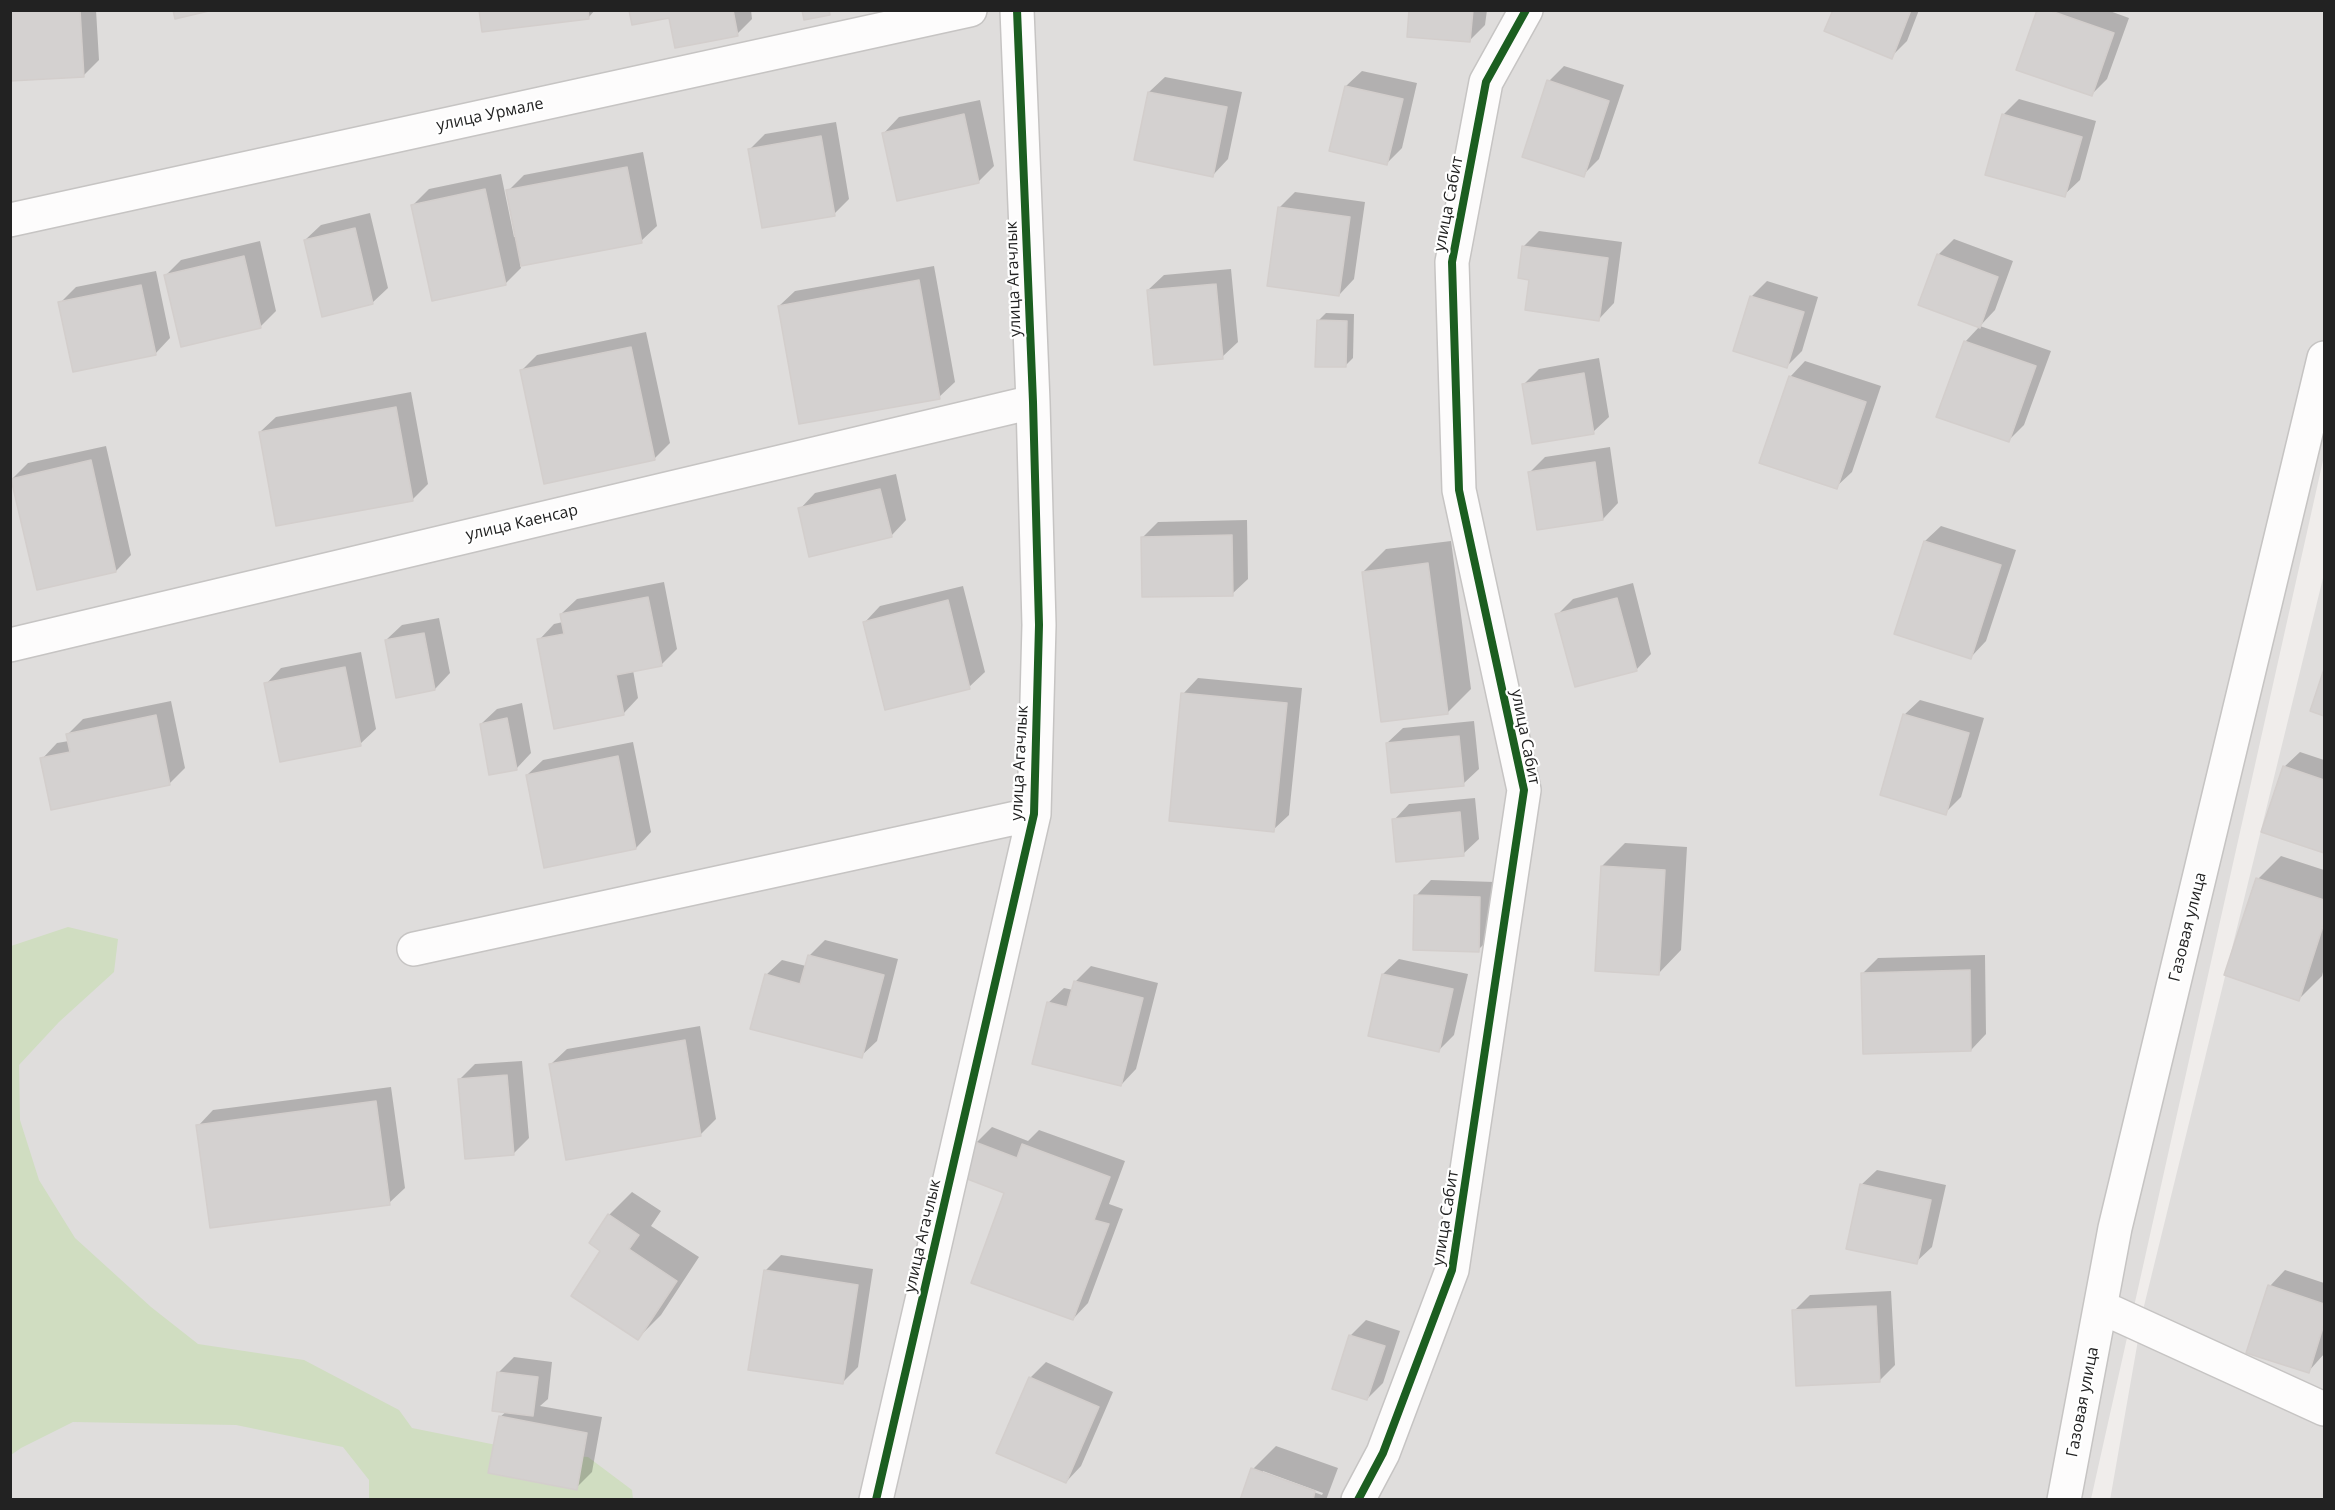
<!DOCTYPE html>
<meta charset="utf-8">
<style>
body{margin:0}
#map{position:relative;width:2335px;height:1510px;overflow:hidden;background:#f0edeb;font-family:"Open Sans",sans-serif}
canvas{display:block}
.frame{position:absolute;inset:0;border:12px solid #222;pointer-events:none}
</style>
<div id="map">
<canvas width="2335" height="1510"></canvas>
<div class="frame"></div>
</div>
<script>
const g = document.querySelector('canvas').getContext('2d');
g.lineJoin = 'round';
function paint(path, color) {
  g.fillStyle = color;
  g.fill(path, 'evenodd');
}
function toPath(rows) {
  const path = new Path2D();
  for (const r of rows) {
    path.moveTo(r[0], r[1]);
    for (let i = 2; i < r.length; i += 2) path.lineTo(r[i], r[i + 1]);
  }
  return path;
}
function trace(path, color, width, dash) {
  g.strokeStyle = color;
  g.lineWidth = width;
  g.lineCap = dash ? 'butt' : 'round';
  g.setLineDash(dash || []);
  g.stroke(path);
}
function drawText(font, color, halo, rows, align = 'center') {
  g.font = font + ' "Open Sans",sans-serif';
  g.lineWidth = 4.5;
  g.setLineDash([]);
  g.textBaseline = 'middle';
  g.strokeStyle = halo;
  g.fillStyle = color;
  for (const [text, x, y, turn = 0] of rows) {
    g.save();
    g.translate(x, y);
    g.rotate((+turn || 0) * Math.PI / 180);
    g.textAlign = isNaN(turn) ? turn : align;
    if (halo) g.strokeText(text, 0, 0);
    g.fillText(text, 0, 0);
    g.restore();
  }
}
const residential = toPath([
 [10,11,2324,11,2324,456,2091,1499,11,1499],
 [2324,574,2324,1499,2110,1500,2144,1306]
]);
const forest = toPath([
 [68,927,118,939,114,972,59,1022,19,1065,20,1120,39,1180,75,1238,151,1307,198,1344,304,1360,399,1410,412,1428,541,1454,588,1457,632,1490,633,1499,369,1499,369,1480,343,1447,236,1425,73,1422,21,1448,11,1455,11,946]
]);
const shadow = toPath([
 [10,10,96,10,99,60,83,76],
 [481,10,595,10,588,18],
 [631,10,751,10,752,19,737,34,670,17],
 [1411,10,1487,10,1485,25,1470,40],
 [1834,10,1919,10,1907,41,1891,57],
 [2039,10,2107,10,2129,18,2107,79,2092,94],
 [1564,66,1624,85,1599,159,1583,175,1549,81],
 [1362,71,1417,83,1402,148,1387,163,1346,86],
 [1165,77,1242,92,1228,159,1213,175,1149,92],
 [2019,99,2096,121,2080,180,2064,195,2003,115],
 [980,100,994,166,979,181,884,133,899,117],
 [836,122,849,199,834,214,750,149,765,134],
 [643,152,657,226,641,241,520,265,521,268,505,284,413,205,429,189,501,174,514,237,517,237,508,191,524,175],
 [1295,192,1365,202,1354,279,1339,295,1279,208],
 [370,213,388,288,372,303,305,240,321,225],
 [1539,231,1622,242,1614,303,1599,319,1530,278,1523,247],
 [1954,239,2013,261,1995,310,1980,326,2051,351,2024,425,2008,441,1938,416,1965,342,1980,326,1920,304,1938,255],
 [260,241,276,311,260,327,166,275,181,260],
 [934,266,955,382,939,397,779,306,795,291],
 [1231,269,1238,342,1222,357,1148,290,1164,275],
 [156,271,170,338,155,354,60,303,76,287],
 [1767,281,1818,297,1802,351,1787,366,1751,297],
 [1326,313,1354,314,1353,358,1345,366,1318,321],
 [646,332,670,443,654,459,521,371,537,355],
 [1599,358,1609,417,1593,432,1524,384,1539,369],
 [1805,361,1881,386,1852,472,1836,487,1790,377],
 [411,392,428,484,412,500,260,432,276,417],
 [106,446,131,555,116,571,38,588,12,479,28,463],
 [1610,447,1618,503,1603,519,1530,472,1545,457],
 [896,474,906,520,891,536,800,509,815,493],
 [1247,520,1248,579,1232,594,1142,538,1158,522],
 [1941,526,2016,550,1986,641,1971,657,1896,633,1925,541],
 [1451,541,1471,689,1447,713,1363,572,1386,549],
 [664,582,677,649,661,665,633,670,638,698,623,714,539,640,554,624,563,622,561,614,577,599],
 [1633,583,1651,654,1636,670,1557,615,1573,599],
 [963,586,985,672,969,687,865,622,880,606],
 [439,618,450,673,435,689,386,640,402,625],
 [361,652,376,729,360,744,266,684,281,668],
 [2324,674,2324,714,2312,710],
 [1198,678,1302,688,1289,815,1273,830,1183,694],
 [1920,700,1984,718,1961,797,1945,813,1904,715],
 [171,701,185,768,169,784,42,759,57,743,69,741,68,734,83,719],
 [522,703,531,753,516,769,481,724,497,709],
 [1474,721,1479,769,1463,784,1387,743,1403,728],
 [633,742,651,832,636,848,527,775,543,760],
 [2300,752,2324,760,2324,851,2263,831,2284,767],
 [1475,798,1479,839,1463,854,1394,820,1409,804],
 [1625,843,1687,847,1681,950,1658,974,1602,866],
 [2281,856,2324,870,2324,968,2322,976,2299,999,2258,879],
 [1431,880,1495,882,1494,934,1478,950,1416,896],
 [825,940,898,959,877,1041,861,1056,766,975,782,960,806,966,809,956],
 [1985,955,1986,1034,1971,1050,1863,973,1878,958],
 [1399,959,1468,974,1454,1035,1439,1050,1383,974],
 [1091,966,1158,983,1136,1069,1121,1085,1048,1003,1064,988,1073,990,1075,982],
 [700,1026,716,1119,700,1135,551,1064,567,1049],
 [522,1061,529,1138,514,1153,459,1080,475,1064],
 [391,1087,405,1188,389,1203,198,1126,213,1110],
 [992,1127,1028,1141,1039,1130,1125,1161,1109,1204,1123,1209,1088,1303,1073,1319,1006,1192,976,1143],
 [1877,1170,1946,1185,1932,1247,1916,1262,1861,1185],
 [632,1192,661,1211,651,1226,699,1257,661,1315,638,1338,603,1251,609,1215],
 [781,1255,873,1269,858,1367,842,1383,765,1271],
 [2285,1270,2324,1283,2324,1354,2308,1372,2270,1286],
 [1891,1291,1895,1365,1880,1380,1794,1311,1810,1295],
 [1366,1320,1400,1331,1383,1383,1367,1399,1334,1388,1351,1335],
 [514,1357,552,1362,548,1399,540,1406,602,1417,592,1472,576,1488,500,1417,507,1411,499,1372],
 [1046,1362,1113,1392,1081,1466,1066,1482,998,1452,1031,1377],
 [1276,1446,1338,1468,1326,1500,1241,1500,1253,1469],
 [1263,1471,1323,1493,1322,1495,1263,1474]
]);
const building = toPath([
 [10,10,80,10,84,77,10,81,10,10],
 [173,10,213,10,175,19,173,10],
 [479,10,588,10,589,19,482,32,479,10],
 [629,10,733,10,738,36,675,48,669,18,632,25,629,10],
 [802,10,829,10,830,15,804,20,802,10],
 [1409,10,1473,10,1470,42,1407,37,1409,10],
 [1833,10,1911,10,1892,59,1824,31,1833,10],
 [2037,10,2048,10,2114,33,2092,96,2016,70,2037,10],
 [1547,80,1609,101,1584,177,1522,157,1547,80],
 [1345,86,1403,99,1387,165,1329,151,1345,86],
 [1148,92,1227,107,1213,177,1134,160,1148,92],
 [964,114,979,183,897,201,882,133,964,114],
 [2002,114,2082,137,2065,197,1985,175,2002,114],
 [821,136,835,216,762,228,748,149,821,136],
 [627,167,642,243,521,266,506,190,627,167],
 [485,189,506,285,432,301,411,205,485,189],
 [1278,207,1350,217,1339,296,1267,286,1278,207],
 [355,228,373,304,322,317,304,240,355,228],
 [1522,246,1608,258,1599,321,1525,310,1529,280,1518,278,1522,246],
 [1937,254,1998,277,1980,328,1918,305,1937,254],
 [244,256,261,328,181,347,164,275,244,256],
 [919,280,940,399,799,424,778,306,919,280],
 [1216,284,1223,359,1154,365,1147,290,1216,284],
 [141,285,156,355,73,372,58,302,141,285],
 [1750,296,1804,312,1787,368,1733,351,1750,296],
 [1317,320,1347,321,1346,367,1315,367,1317,320],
 [1964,341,2036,366,2009,442,1936,417,1964,341],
 [631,347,655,460,544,484,520,370,631,347],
 [1584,373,1594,434,1532,444,1522,384,1584,373],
 [1789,376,1866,402,1837,489,1759,463,1789,376],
 [396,407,413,501,276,526,259,432,396,407],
 [91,460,116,572,37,590,11,479,91,460],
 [1595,462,1603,520,1537,530,1528,472,1595,462],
 [880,489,892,537,809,557,798,508,880,489],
 [1232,535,1233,596,1142,597,1141,537,1232,535],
 [1924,541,2001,565,1971,659,1894,634,1924,541],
 [1428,563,1448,714,1381,722,1362,572,1428,563],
 [648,597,662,666,616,675,624,715,554,729,537,639,564,634,560,614,648,597],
 [1617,598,1637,671,1575,687,1555,614,1617,598],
 [948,600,970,689,885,710,863,622,948,600],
 [424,633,435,690,396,698,385,640,424,633],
 [345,667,361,746,280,762,264,683,345,667],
 [2324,669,2324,716,2310,711,2324,669],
 [1181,693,1287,703,1274,832,1169,821,1181,693],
 [1903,714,1969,733,1946,815,1880,795,1903,714],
 [156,715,170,785,51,810,40,758,70,752,66,734,156,715],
 [507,718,517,770,489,775,480,724,507,718],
 [1459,736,1464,786,1391,793,1386,743,1459,736],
 [618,756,636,849,544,868,526,775,618,756],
 [2283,766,2324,780,2324,853,2261,832,2283,766],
 [1460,812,1464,856,1396,862,1392,819,1460,812],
 [1601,866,1665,870,1659,975,1595,971,1601,866],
 [2256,878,2324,900,2324,923,2299,1001,2224,975,2256,878],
 [1414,895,1480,897,1479,952,1413,950,1414,895],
 [808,955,884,975,862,1058,750,1029,765,974,800,984,808,955],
 [1970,970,1971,1051,1863,1054,1861,973,1970,970],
 [1382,974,1453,989,1439,1052,1368,1036,1382,974],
 [1074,981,1143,998,1121,1086,1032,1064,1047,1002,1067,1007,1074,981],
 [685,1040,701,1136,566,1160,549,1064,685,1040],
 [507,1075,514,1155,465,1159,458,1079,507,1075],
 [376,1101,390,1205,210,1228,196,1125,376,1101],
 [975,1142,1017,1158,1022,1144,1110,1177,1094,1220,1109,1224,1073,1320,971,1283,1004,1193,962,1177,975,1142],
 [1860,1184,1931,1200,1917,1264,1846,1249,1860,1184],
 [608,1214,639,1235,629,1249,677,1281,638,1340,571,1296,600,1251,589,1243,608,1214],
 [764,1270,858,1285,843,1384,748,1370,764,1270],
 [2268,1285,2324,1304,2324,1324,2309,1373,2246,1353,2268,1285],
 [1876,1306,1880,1382,1796,1386,1792,1310,1876,1306],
 [1349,1335,1385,1346,1367,1400,1332,1389,1349,1335],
 [497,1372,538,1377,533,1416,492,1411,497,1372],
 [1029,1377,1099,1407,1066,1483,996,1453,1029,1377],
 [499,1416,587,1433,577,1490,488,1473,499,1416],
 [1251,1468,1315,1491,1313,1500,1240,1500,1251,1468]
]);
const minor = toPath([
 [10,220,970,10],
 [10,645,1033,402],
 [414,949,1034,814],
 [2101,1307,2324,1409],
 [876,1500,1034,814,1039,625,1033,402,1017,10],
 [1358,1500,1383,1453,1452,1270,1524,790,1459,490,1452,262,1486,82,1526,10],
 [2064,1500,2115,1228,2324,358]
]);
const cycleway = toPath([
 [876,1500,1034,814,1039,625,1033,402,1017,10],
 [1358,1500,1383,1453,1452,1270,1524,790,1459,490,1452,262,1486,82,1526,10]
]);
const streetNames = [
 ["улица Урмале",490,115,-12],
 ["улица Сабит",1449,204,-79],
 ["улица Агачлык",1014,279,-92],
 ["улица Каенсар",522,523,-13],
 ["улица Сабит",1525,737,79],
 ["улица Агачлык",1020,763,-87],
 ["Газовая улица",2188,927,-76],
 ["улица Сабит",1446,1218,-81],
 ["улица Агачлык",923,1236,-77],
 ["Газовая улица",2083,1402,-79]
];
paint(residential, '#dfdddc');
paint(forest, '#d0ddc1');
paint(shadow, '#0003');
paint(building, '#d4d1d0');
trace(building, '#d3cecc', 1.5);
trace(minor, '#c6c4c3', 36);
trace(minor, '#fdfcfc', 33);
trace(cycleway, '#1b5e20', 8);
drawText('16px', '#222', '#fff', streetNames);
</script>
